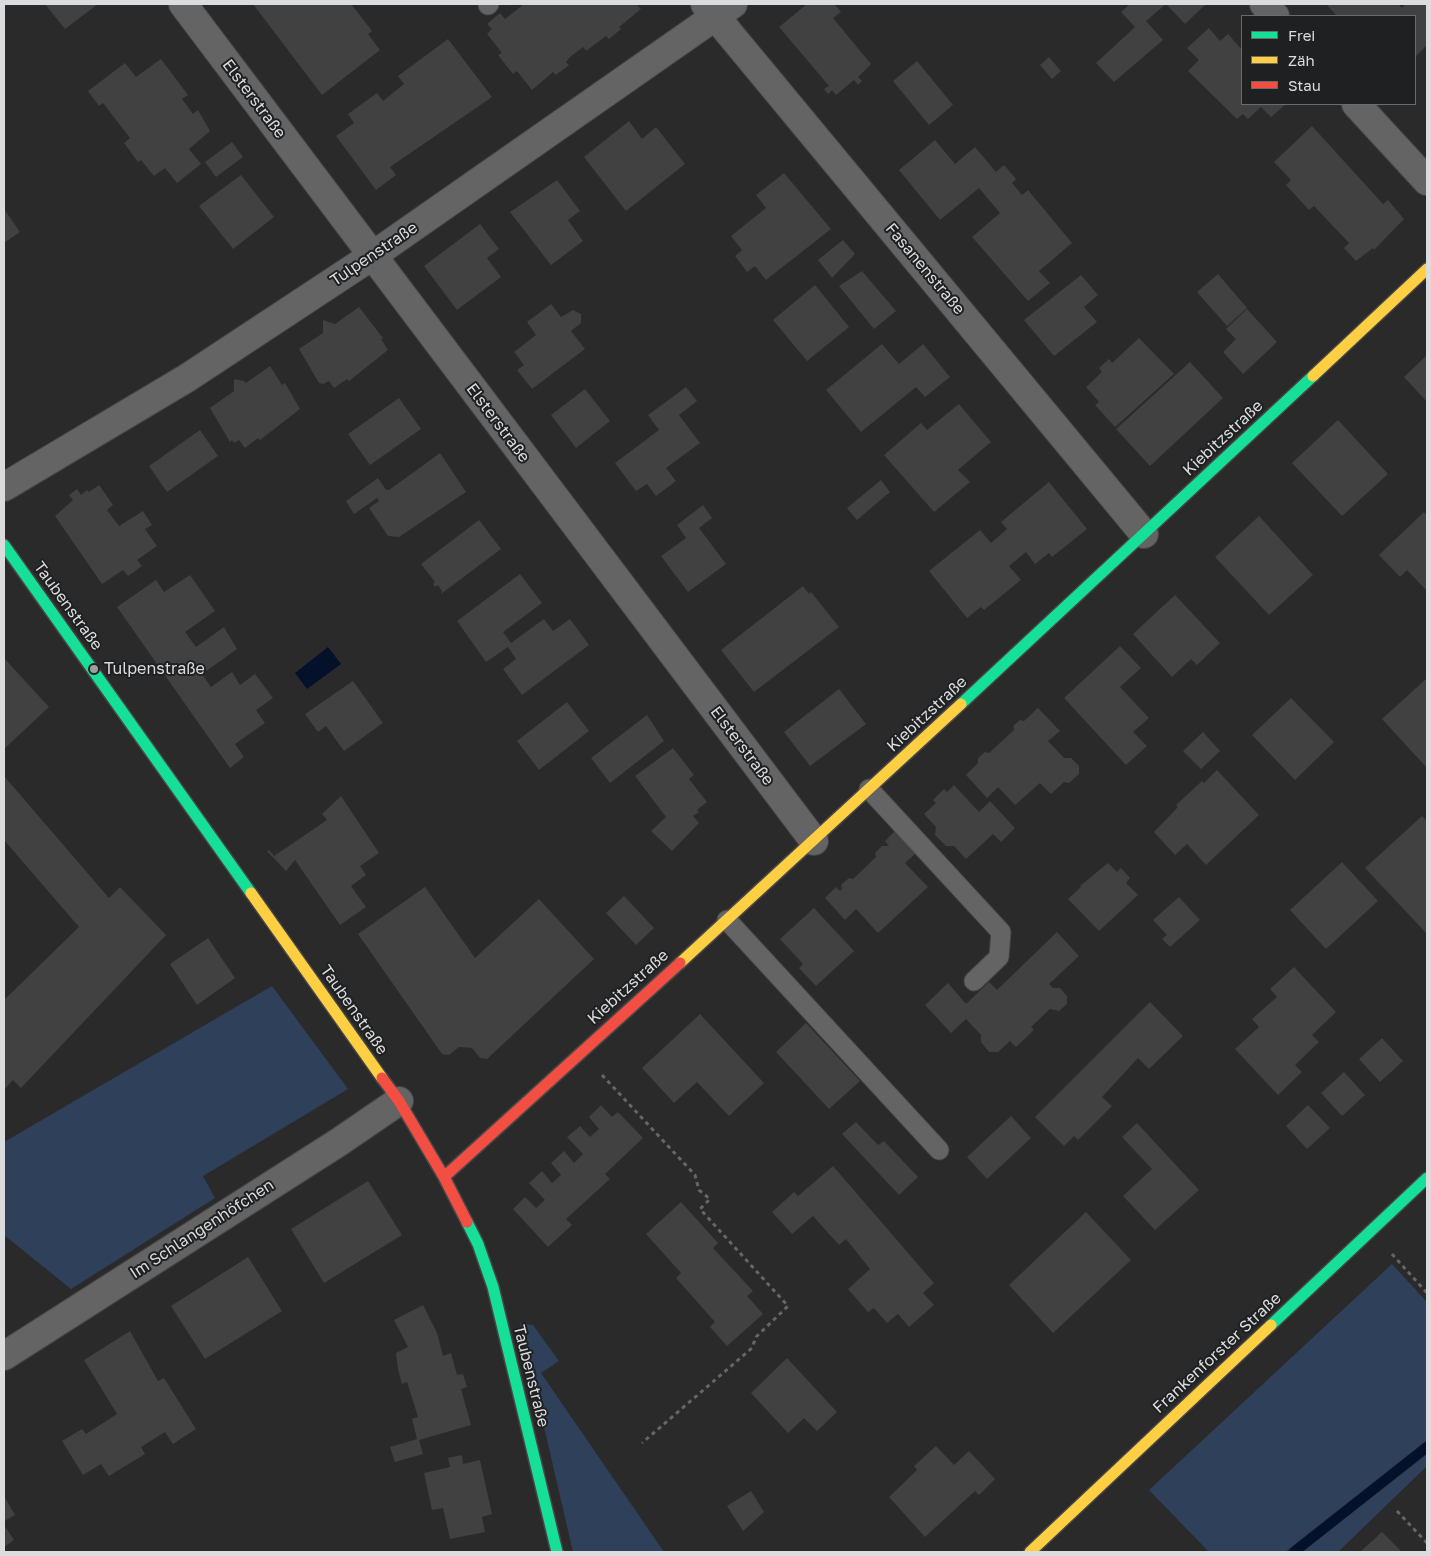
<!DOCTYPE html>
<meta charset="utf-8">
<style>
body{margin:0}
#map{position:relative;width:1431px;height:1556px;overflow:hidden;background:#2a2a2b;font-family:"Golos Text",sans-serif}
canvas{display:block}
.frame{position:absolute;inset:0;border:5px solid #dbdcdd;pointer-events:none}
.legend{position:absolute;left:1241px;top:15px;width:175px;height:90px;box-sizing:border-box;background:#1f2022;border:1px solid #6a6b6d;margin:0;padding:6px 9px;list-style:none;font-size:15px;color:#dbdcdd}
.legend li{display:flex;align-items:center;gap:10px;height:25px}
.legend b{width:25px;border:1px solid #6a6b6d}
</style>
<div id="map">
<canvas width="1431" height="1556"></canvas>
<div class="frame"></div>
<ul class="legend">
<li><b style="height:6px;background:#16e098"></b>Frei</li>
<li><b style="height:6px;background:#ffcf43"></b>Zäh</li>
<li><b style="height:6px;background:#f24e42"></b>Stau</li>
</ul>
</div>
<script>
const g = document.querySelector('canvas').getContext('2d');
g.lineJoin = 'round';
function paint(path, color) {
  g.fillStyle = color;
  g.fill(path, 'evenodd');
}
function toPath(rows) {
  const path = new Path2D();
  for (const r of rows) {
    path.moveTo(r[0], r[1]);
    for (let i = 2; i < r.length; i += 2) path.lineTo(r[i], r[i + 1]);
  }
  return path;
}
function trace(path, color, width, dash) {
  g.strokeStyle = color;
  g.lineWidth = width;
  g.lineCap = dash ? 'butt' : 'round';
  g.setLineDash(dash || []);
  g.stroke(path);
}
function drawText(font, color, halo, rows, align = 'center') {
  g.font = font + ' "Golos Text",sans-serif';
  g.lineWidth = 4;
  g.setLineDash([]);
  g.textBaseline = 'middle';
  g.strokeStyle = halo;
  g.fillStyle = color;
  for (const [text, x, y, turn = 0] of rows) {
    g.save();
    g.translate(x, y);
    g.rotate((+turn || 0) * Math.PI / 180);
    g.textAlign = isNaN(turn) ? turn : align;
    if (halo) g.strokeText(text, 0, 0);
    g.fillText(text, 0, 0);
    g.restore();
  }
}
const green = toPath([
 [272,986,348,1089,203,1176,215,1198,71,1289,4,1235,4,1142],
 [1392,1264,1427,1302,1427,1440,1285,1552,1209,1552,1149,1490],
 [520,1323,533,1325,559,1361,541,1373,664,1552,573,1552],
 [1427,1454,1427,1466,1338,1552,1302,1552]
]);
const water = toPath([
 [328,647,341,664,307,689,295,673]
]);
const stream = toPath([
 [1294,1552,1427,1447]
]);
const building = toPath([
 [45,4,98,4,65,29],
 [253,4,351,4,372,31,368,34,380,50,322,95],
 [524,4,636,4,641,9,619,27,621,29,609,39,606,36,586,51,583,47,570,57,566,62,569,65,556,75,553,72,532,90,517,71,513,74,498,55,502,53,487,34,492,29,487,24,500,13,505,19],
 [807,4,834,4,841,12,833,18,871,64,858,77,862,81,858,85,854,80,836,95,832,90,828,94,824,89,829,86,779,27],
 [1130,4,1166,4,1146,21,1163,40,1114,82,1096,63,1135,27,1121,12],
 [1166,4,1206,4,1185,24],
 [1326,4,1398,4,1402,8,1406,4,1427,4,1427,45,1415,57,1415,16,1337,16],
 [1209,28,1220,41,1228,34,1242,50,1242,104,1286,104,1271,117,1261,107,1248,119,1243,114,1237,119,1188,71,1199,60,1187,48],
 [448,39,492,97,390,167,396,175,376,190,336,136,354,123,348,114,377,93,383,101,404,84,398,76],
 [1049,57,1061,71,1052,79,1040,65],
 [161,59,188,95,182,99,193,114,198,110,210,131,189,149,201,164,177,183,165,168,154,176,141,160,138,162,124,143,130,138,103,103,99,106,88,91,125,63,136,77],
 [917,61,953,105,929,125,893,81],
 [629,121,642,139,656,127,685,164,626,211,584,157],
 [1312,126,1383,204,1388,200,1404,219,1374,250,1373,248,1356,261,1344,248,1349,243,1314,206,1309,210,1286,185,1291,180,1274,162],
 [935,140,955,164,975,147,996,172,1004,165,1016,179,1012,183,1022,195,1028,190,1072,243,1039,271,1050,283,1028,301,972,237,1000,213,979,188,940,220,899,170],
 [232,142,243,157,216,177,205,162],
 [784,173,831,229,766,280,755,266,747,272,735,256,742,250,731,236,766,208,756,195],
 [241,175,274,217,233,249,199,206],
 [557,180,580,211,568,220,583,241,551,265,510,212],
 [4,209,20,232,4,243],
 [480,224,499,249,487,258,501,277,457,310,424,266],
 [843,240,855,254,832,278,818,260],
 [862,271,896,311,874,329,839,286],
 [1218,274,1247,308,1227,326,1197,292],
 [1081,275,1098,295,1084,307,1097,322,1054,356,1024,320],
 [815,285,849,327,807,361,773,320],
 [551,304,561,317,573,310,581,314,581,323,571,331,585,349,532,389,517,370,524,365,514,352,536,335,527,322],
 [359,307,383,338,381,339,388,350,349,381,347,379,334,388,329,381,323,384,319,383,299,349,323,333,323,320,335,324],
 [1247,309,1277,342,1243,374,1223,352,1236,339,1226,329],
 [1139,338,1174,374,1115,427,1095,405,1099,402,1086,387,1102,372,1099,368,1109,359,1112,363],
 [882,344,899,364,923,344,950,377,925,397,916,387,861,432,826,390],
 [1427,355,1427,402,1404,377],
 [1190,362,1223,398,1150,466,1116,429],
 [270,366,282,385,285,383,300,409,260,440,258,438,245,448,239,440,234,443,232,440,230,442,210,408,234,391,234,379,244,381,246,383],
 [686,387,697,401,679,415,700,443,666,468,676,481,656,496,647,484,636,491,615,463,659,430,648,415],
 [585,389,610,421,576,448,551,415],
 [399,398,421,429,370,465,348,434],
 [959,404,991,442,958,470,970,482,934,512,884,455,921,423,927,430],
 [1338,420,1388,474,1342,516,1292,463],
 [200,430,218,456,167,492,149,466],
 [440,453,466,492,399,537,388,536,369,508,379,501,377,498,354,514,346,501,378,478,386,490,389,490],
 [881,480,890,492,857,520,847,508],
 [1049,482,1087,529,1052,557,1049,553,1035,564,1026,552,1009,566,1021,580,984,610,981,607,967,618,929,571,980,530,991,543,1007,529,1001,522],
 [99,485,113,505,107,510,119,526,143,511,152,525,145,529,157,546,137,560,142,566,128,576,123,570,102,584,55,516,73,500,69,495,77,489,81,495,87,490,89,492],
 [703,505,712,518,699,528,726,564,688,592,661,556,686,538,677,525],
 [1424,512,1427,516,1427,591,1407,570,1400,577,1379,555],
 [1259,516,1313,575,1269,615,1215,557],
 [479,520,501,549,441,594,442,591,438,585,435,587,433,584,435,582,421,564],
 [520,574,542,603,503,632,511,643,544,619,553,631,570,619,589,645,522,695,503,669,516,659,508,647,486,662,457,621],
 [190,575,215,611,185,632,196,647,224,627,237,649,202,674,211,687,232,672,240,685,255,674,273,698,256,710,265,723,235,744,244,757,230,768,117,607,156,580,164,592],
 [803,586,809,594,811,592,839,627,754,692,721,650],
 [1175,595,1220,643,1197,665,1191,659,1172,677,1133,634],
 [1120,646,1141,668,1120,687,1149,718,1133,732,1147,746,1126,765,1064,698],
 [4,658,49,707,4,749],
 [1427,678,1427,768,1382,719],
 [353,681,383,723,344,751,326,726,318,732,305,714],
 [839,689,866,724,810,766,784,732],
 [1291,698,1334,742,1295,780,1252,735],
 [567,702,589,731,539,770,517,741],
 [1038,708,1060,731,1048,741,1064,758,1071,758,1079,766,1079,774,1069,783,1064,782,1051,794,1040,783,1015,805,998,787,987,798,966,775,978,763,978,758,985,752,989,753,1014,730,1013,726,1020,720,1024,721],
 [647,715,664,741,610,783,591,758],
 [1203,732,1220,751,1201,769,1183,751],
 [673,748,694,775,689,779,707,802,697,810,699,812,693,816,699,823,672,851,651,831,666,817,635,776],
 [1217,770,1259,815,1206,865,1187,844,1175,855,1154,832,1178,807,1176,805,1202,781,1204,783],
 [4,776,109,898,120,887,166,935,21,1088,13,1080,4,1090,4,1000,79,927,4,840],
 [954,785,979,812,990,801,1015,828,1001,842,993,834,966,859,954,846,946,846,935,835,936,827,924,814,936,803,933,800,944,789,947,792],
 [341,796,379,853,360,866,366,875,351,886,366,907,340,925,295,860,286,871,267,851,269,850,274,856,327,820,322,814],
 [1422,816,1427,821,1427,934,1365,868],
 [896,830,917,852,905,863,928,887,878,933,856,909,845,920,825,898,836,887,840,891,842,889,841,885,849,878,853,879,876,857,875,853,882,846,889,846,885,841],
 [1342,862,1378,901,1326,949,1290,910],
 [1108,863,1117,872,1121,868,1130,878,1126,883,1138,895,1099,931,1068,899,1081,887,1080,886],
 [425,887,475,958,539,899,594,959,487,1059,480,1058,472,1048,459,1047,449,1055,442,1054,358,934],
 [624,896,654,928,636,945,606,913],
 [1179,897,1200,920,1170,947,1162,939,1167,935,1153,920],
 [814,908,854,951,816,986,799,968,803,964,780,939],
 [1057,932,1079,956,1049,984,1053,988,1060,988,1067,996,1067,1004,1059,1011,1050,1009,1031,1027,1034,1030,1016,1047,1010,1041,998,1052,989,1052,981,1042,981,1035,966,1019,951,1033,925,1005,948,983,966,1004,989,982,997,990],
 [208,938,235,978,197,1005,170,964],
 [1294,967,1336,1012,1312,1035,1319,1042,1295,1065,1302,1072,1278,1095,1235,1049,1259,1027,1252,1019,1277,997,1270,989],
 [1150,1002,1183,1036,1149,1069,1138,1058,1102,1097,1112,1106,1078,1140,1074,1136,1064,1146,1035,1117],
 [700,1014,764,1083,729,1116,697,1082,674,1103,642,1068],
 [806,1023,860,1081,829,1109,776,1052],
 [1382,1038,1403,1061,1380,1082,1359,1059],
 [1344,1072,1365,1095,1342,1116,1321,1093],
 [601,1105,612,1117,618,1112,643,1138,605,1174,610,1179,566,1219,572,1225,548,1247,513,1209,525,1197,536,1208,545,1200,529,1183,542,1171,552,1183,561,1175,551,1163,564,1151,574,1163,583,1154,567,1137,580,1126,590,1137,599,1129,589,1117],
 [1308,1105,1330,1128,1307,1149,1286,1126],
 [1011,1116,1031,1138,987,1179,967,1157],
 [856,1122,878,1145,884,1141,918,1177,899,1195,842,1134],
 [1137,1123,1199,1190,1155,1230,1123,1196,1152,1169,1122,1137],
 [833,1166,934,1283,923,1293,934,1305,909,1327,898,1314,887,1323,874,1308,868,1312,848,1289,870,1269,846,1239,839,1245,813,1216,792,1234,772,1212,794,1192,798,1196],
 [368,1181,402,1235,324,1283,291,1229],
 [681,1202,718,1243,713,1248,753,1291,747,1296,763,1314,727,1346,710,1327,715,1322,676,1278,681,1273,646,1234],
 [1086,1212,1131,1260,1053,1333,1009,1285],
 [248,1257,282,1311,205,1359,171,1306],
 [423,1305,437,1333,443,1356,451,1353,457,1375,463,1374,467,1387,461,1389,471,1425,419,1440,423,1454,395,1462,390,1447,417,1439,412,1419,418,1417,407,1382,402,1384,398,1369,396,1353,408,1347,394,1320],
 [130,1331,158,1381,164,1378,196,1429,173,1444,165,1432,141,1447,145,1454,109,1476,101,1464,83,1475,62,1441,82,1429,86,1434,117,1414,84,1360],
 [787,1358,837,1412,817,1431,804,1418,788,1433,751,1393],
 [936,1446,954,1465,969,1451,995,1479,979,1495,975,1491,925,1537,889,1497,917,1470,914,1466],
 [462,1455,463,1464,480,1460,492,1514,482,1517,485,1532,450,1539,443,1508,432,1510,424,1473,450,1467,448,1458],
 [751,1491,764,1512,743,1531,727,1506],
 [4,1496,15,1515,4,1521],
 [4,1525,14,1540,4,1547],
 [1382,1532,1402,1552,1360,1552]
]);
const path = toPath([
 [602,1075,695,1175,699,1190,710,1199,700,1209,788,1306,756,1337,752,1348,642,1443],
 [1392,1254,1427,1293],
 [1397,1511,1427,1543]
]);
const lane = toPath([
 [488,5,489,4],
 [869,789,1001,932,999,957,974,981],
 [727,920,939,1150]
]);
const street = toPath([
 [183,4,814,841],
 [705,4,1144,534],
 [1264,4,1275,16],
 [1356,104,1427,181],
 [4,487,187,378,372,256,733,4],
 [4,1356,339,1142,399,1101]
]);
const fast = toPath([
 [4,545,251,893],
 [961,704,1313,376],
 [467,1222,478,1244,493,1287,557,1552],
 [1271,1325,1427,1178]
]);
const slow = toPath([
 [1313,376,1427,269],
 [251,893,382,1078],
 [680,963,961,704],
 [1030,1552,1271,1325]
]);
const jam = toPath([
 [382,1078,399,1101,444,1177,467,1222],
 [444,1177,680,963]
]);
const markers = [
 [94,669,5,"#9d9e9f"]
];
const streetNames = [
 ["Elsterstraße",254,99,53],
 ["Tulpenstraße",374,254,-34],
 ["Fasanenstraße",925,269,50],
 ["Elsterstraße",498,423,53],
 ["Kiebitzstraße",1223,438,-43],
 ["Taubenstraße",68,606,54],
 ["Kiebitzstraße",927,714,-43],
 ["Elsterstraße",742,746,53],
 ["Kiebitzstraße",628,987,-42],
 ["Taubenstraße",354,1010,55],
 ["Im Schlangenhöfchen",202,1229,-33],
 ["Frankenforster Straße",1217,1353,-43],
 ["Taubenstraße",531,1376,76]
];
const poiNames = [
 ["Tulpenstraße",104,669]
];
paint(green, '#2e405a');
paint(water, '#04112b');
trace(stream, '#04112b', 10);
paint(building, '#414142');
trace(lane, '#474748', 21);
trace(street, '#474748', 30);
trace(fast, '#474748', 14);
trace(slow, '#474748', 14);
trace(jam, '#474748', 14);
trace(path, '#666667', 3, [4, 4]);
trace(lane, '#646465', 19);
trace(street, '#646465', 28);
trace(fast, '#16e098', 11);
trace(slow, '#ffcf43', 11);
trace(jam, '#f24e42', 11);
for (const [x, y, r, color] of markers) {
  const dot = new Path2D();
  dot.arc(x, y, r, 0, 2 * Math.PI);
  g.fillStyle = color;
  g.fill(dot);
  trace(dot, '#1f2022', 2);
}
drawText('16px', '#dbdcdd', '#1f2022', streetNames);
drawText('16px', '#dbdcdd', '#1f2022', poiNames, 'left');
</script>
